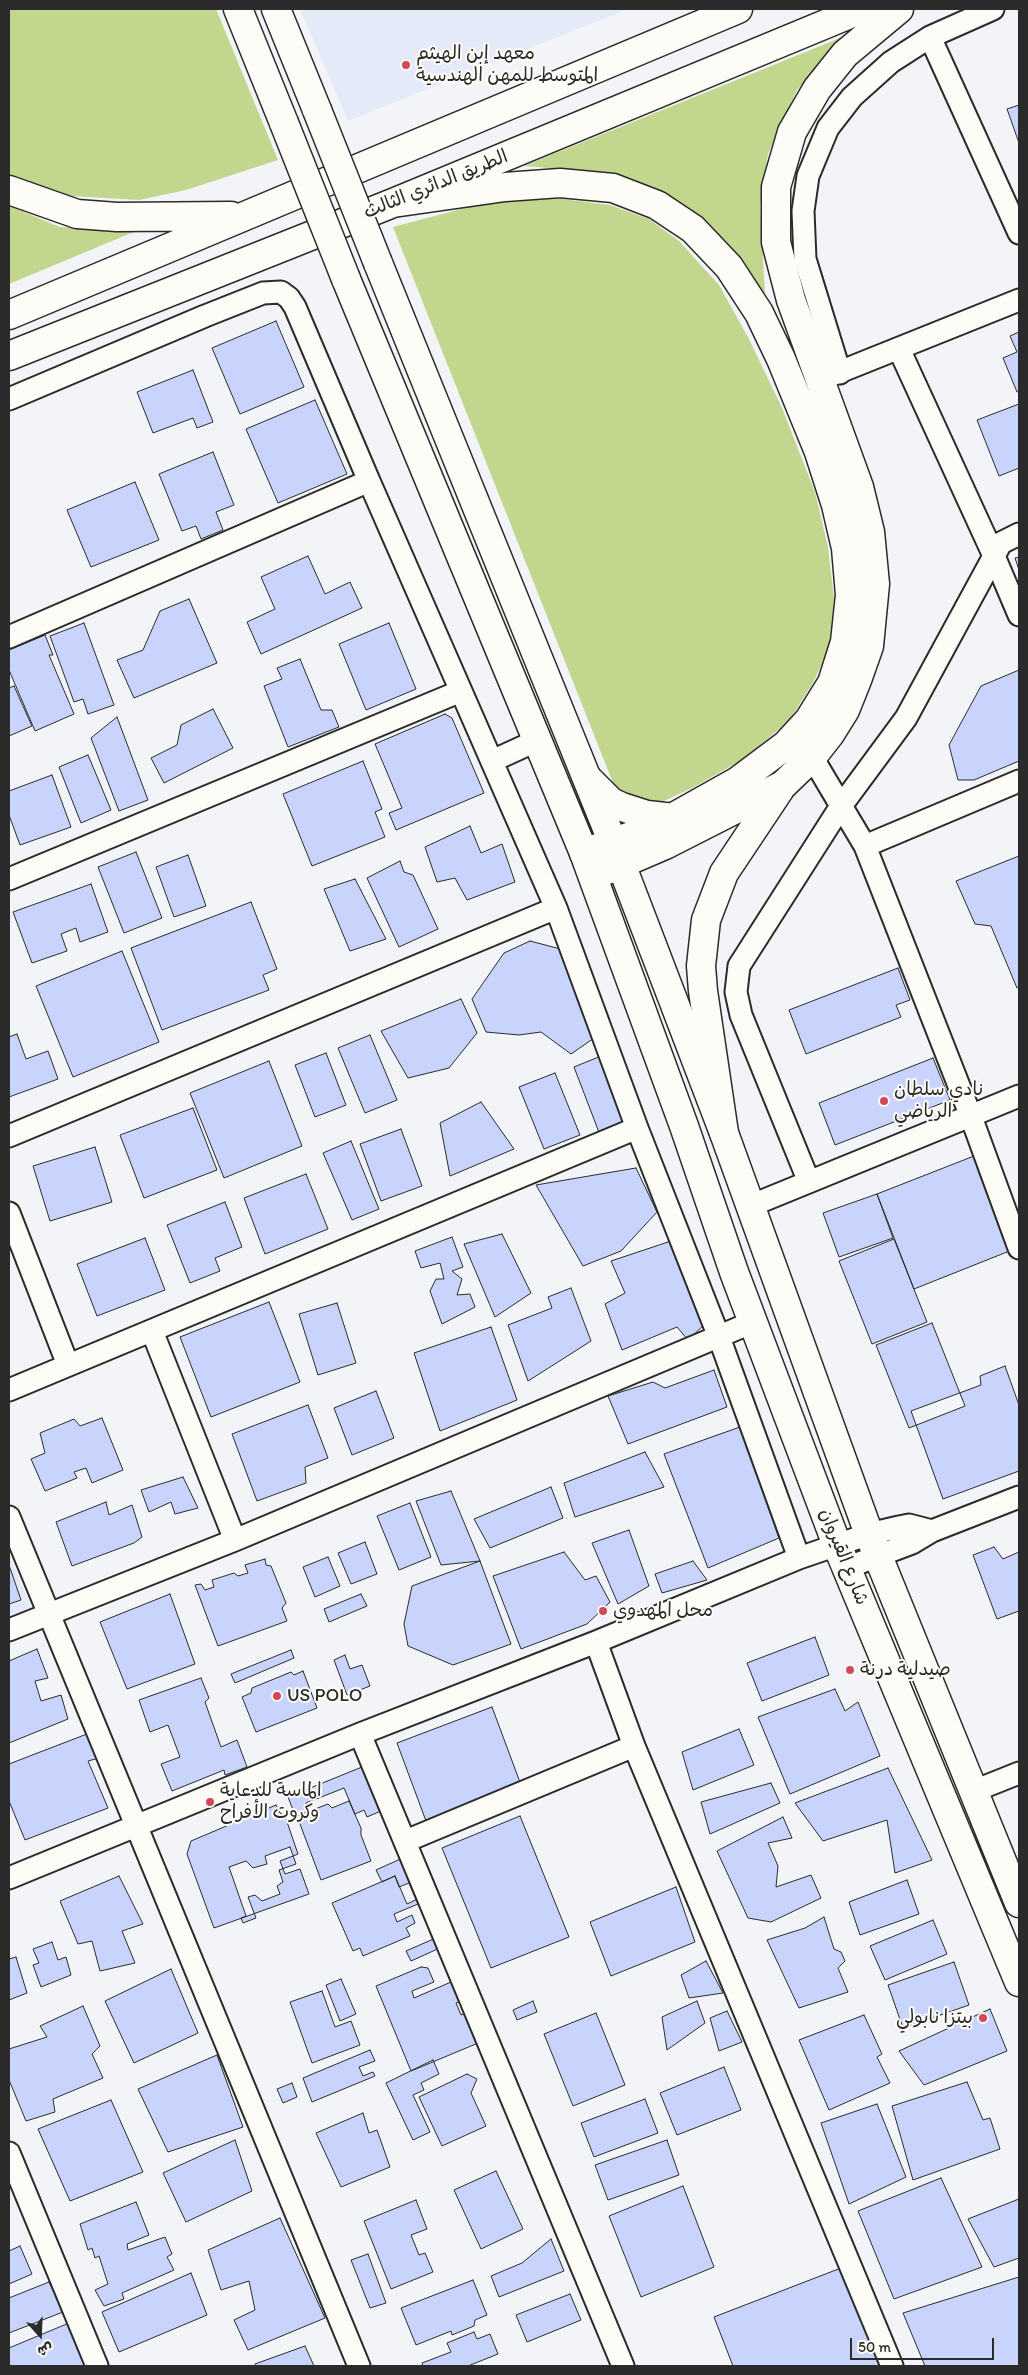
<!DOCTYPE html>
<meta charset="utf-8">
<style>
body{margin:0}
#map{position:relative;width:1028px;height:2375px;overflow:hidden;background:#f2f4f8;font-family:Itim,"Playpen Sans Arabic",sans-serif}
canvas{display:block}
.frame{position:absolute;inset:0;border:10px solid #2b2b2b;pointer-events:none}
.north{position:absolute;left:15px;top:2310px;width:50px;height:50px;-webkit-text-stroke:4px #fdfcf7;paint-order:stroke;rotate:160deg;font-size:14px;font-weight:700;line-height:20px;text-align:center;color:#2b2b2b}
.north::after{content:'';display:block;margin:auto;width:18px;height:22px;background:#2b2b2b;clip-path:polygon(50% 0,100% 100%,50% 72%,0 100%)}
.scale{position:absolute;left:850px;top:2338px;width:144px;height:22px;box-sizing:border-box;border:2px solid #2b2b2b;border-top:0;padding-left:6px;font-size:15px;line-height:18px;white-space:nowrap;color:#2b2b2b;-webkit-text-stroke:4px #fdfcf7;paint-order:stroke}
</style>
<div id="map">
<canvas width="1028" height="2375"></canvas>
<div class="frame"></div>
<div class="north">ش</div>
<div class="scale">50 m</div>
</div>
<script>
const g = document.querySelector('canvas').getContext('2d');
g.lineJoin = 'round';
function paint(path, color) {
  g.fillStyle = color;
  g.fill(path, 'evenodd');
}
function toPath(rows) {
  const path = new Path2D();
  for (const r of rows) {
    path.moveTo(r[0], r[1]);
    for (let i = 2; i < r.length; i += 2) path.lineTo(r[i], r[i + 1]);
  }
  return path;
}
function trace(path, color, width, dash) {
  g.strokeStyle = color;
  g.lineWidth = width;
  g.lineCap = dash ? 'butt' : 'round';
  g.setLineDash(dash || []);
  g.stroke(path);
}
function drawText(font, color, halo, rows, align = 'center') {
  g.font = font + ' Itim,"Playpen Sans Arabic",sans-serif';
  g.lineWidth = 4;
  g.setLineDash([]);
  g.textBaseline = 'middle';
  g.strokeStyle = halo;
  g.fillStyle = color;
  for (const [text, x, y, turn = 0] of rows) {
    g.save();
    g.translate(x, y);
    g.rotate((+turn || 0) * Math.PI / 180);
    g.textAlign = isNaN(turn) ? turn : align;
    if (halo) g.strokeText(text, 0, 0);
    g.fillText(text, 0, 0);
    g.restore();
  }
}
const built = toPath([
 [300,9,628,9,348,121],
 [9,1554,31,1608,9,1616]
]);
const green = toPath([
 [9,9,216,9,278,160,186,190,139,200,55,195,9,176],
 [845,36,797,90,768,154,760,206,765,294,717,239,663,194,612,173,524,166],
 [555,198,610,205,649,219,679,241,719,285,749,339,782,408,815,492,828,547,834,598,829,647,814,681,789,721,743,759,694,787,664,801,648,803,631,798,615,788,393,227,480,204],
 [9,206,60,227,136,231,9,284]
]);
const building = toPath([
 [1019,105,1019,143,1007,109,1019,105],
 [276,321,304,387,240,414,212,348,276,321],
 [1019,332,1019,391,1017,392,1003,358,1017,352,1010,336,1019,332],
 [193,370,213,422,197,428,193,418,153,433,137,392,193,370],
 [315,400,347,474,278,503,246,429,315,400],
 [1019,404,1019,468,999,476,977,420,1019,404],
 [213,452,234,505,216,512,223,530,201,539,196,526,182,531,159,474,213,452],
 [135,482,159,540,91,567,67,510,135,482],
 [308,556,325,594,350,582,362,608,261,654,247,622,275,609,261,577,308,556],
 [1019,557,1019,570,1015,558,1019,557],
 [189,599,217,663,134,698,117,660,143,650,160,611,189,599],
 [84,623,114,705,88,714,83,699,74,702,50,636,84,623],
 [389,623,416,689,366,710,339,644,389,623],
 [45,635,53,655,49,655,74,714,35,731,9,670,9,650,45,635],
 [300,659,321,710,332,710,339,727,288,747,264,686,282,679,277,668,300,659],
 [1019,670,1019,761,974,780,958,780,949,745,981,686,1019,670],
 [14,686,32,726,9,736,9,688,14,686],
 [213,709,233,748,164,783,151,758,177,745,181,725,213,709],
 [445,714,452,718,484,793,396,830,389,813,402,808,375,744,445,714],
 [117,717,148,800,119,811,91,738,117,717],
 [88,755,111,810,81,823,59,767,88,755],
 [363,761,382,809,375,812,385,837,312,866,283,794,363,761],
 [52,775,71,827,20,845,9,815,9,791,52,775],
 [470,826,481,853,502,844,515,882,467,900,455,878,437,882,425,847,470,826],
 [136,852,162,918,124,933,98,867,136,852],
 [188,855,206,906,174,917,156,867,188,855],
 [1019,856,1019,987,1017,988,991,926,975,924,956,881,1019,856],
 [400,861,404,872,413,875,438,929,399,947,367,878,400,861],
 [355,879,386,939,350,951,324,889,355,879],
 [91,884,108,932,80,942,76,928,61,934,67,951,32,963,13,912,91,884],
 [251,902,277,969,263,975,269,990,162,1030,131,948,251,902],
 [530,941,568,951,597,1036,571,1054,541,1032,519,1035,486,1032,472,999,504,953,530,941],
 [122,951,159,1042,73,1077,36,986,122,951],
 [898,968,910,1000,896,1005,901,1017,806,1054,789,1010,898,968],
 [461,999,477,1033,449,1068,408,1078,381,1031,461,999],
 [17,1034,26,1059,48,1051,58,1079,9,1097,9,1037,17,1034],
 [370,1035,397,1100,365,1113,338,1048,370,1035],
 [326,1053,346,1105,315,1117,295,1065,326,1053],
 [601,1056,627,1124,600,1135,574,1067,601,1056],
 [933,1058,950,1100,835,1145,819,1103,933,1058],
 [269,1061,302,1146,224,1178,190,1093,269,1061],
 [555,1073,580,1135,544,1149,519,1087,555,1073],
 [481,1102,514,1149,450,1176,440,1123,481,1102],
 [193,1108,217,1170,144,1198,120,1135,193,1108],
 [401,1129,422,1186,381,1201,360,1144,401,1129],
 [351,1141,379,1209,352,1220,323,1153,351,1141],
 [95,1147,112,1202,50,1221,33,1166,95,1147],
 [974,1156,1012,1250,914,1289,877,1194,974,1156],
 [636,1168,657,1212,621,1251,583,1266,536,1185,636,1168],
 [306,1174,328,1229,265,1254,244,1198,306,1174],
 [877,1194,893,1238,839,1257,823,1213,877,1194],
 [225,1202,242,1247,215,1258,220,1271,190,1283,167,1225,225,1202],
 [502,1234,531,1293,495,1317,464,1244,502,1234],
 [452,1237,463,1267,452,1271,462,1279,457,1295,470,1294,475,1307,442,1324,430,1291,436,1279,444,1279,440,1263,421,1268,415,1251,452,1237],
 [145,1238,165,1290,97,1316,77,1264,145,1238],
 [894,1239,927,1322,872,1344,839,1261,894,1239],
 [671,1241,706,1323,688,1340,677,1327,622,1350,605,1304,625,1293,611,1261,671,1241],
 [571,1288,591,1341,528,1381,508,1325,552,1308,548,1297,571,1288],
 [269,1302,300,1382,211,1417,180,1337,269,1302],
 [337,1303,356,1363,318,1375,299,1314,337,1303],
 [932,1323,965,1406,909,1428,876,1345,932,1323],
 [491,1327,517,1400,440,1431,414,1353,491,1327],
 [1005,1366,1019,1405,1019,1471,943,1499,911,1411,981,1385,980,1376,1005,1366],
 [714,1370,727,1407,628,1444,608,1396,653,1382,665,1388,714,1370],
 [376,1391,394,1438,352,1455,334,1408,376,1391],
 [308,1405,328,1458,305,1467,306,1483,257,1501,232,1434,308,1405],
 [102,1418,123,1470,92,1483,86,1468,74,1472,77,1478,45,1491,31,1459,45,1453,40,1433,74,1419,80,1426,102,1418],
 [740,1427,779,1538,708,1568,664,1454,740,1427],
 [645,1452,664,1487,575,1517,564,1483,645,1452],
 [183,1477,198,1508,175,1514,171,1502,149,1512,141,1490,183,1477],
 [551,1487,563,1518,490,1548,474,1519,551,1487],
 [451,1491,480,1561,441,1565,416,1501,451,1491],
 [106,1502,109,1515,132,1505,142,1537,134,1543,72,1566,56,1522,106,1502],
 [410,1503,431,1557,399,1570,377,1516,410,1503],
 [629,1530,649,1586,618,1604,592,1543,629,1530],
 [365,1542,377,1574,351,1584,338,1553,365,1542],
 [994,1547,1003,1559,1019,1552,1019,1611,997,1619,973,1555,994,1547],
 [564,1552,585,1580,596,1576,610,1602,587,1624,521,1649,493,1576,564,1552],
 [328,1557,340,1586,315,1597,303,1567,328,1557],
 [265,1559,266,1565,271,1566,286,1603,282,1608,287,1621,218,1646,195,1585,201,1584,205,1590,214,1587,212,1580,234,1573,238,1576,248,1573,245,1565,265,1559],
 [480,1561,511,1644,453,1665,408,1646,404,1624,412,1586,480,1561],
 [693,1561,707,1580,662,1593,655,1574,693,1561],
 [9,1565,21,1600,9,1604,9,1565],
 [170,1594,195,1664,127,1689,100,1622,170,1594],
 [361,1594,367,1606,329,1622,324,1609,361,1594],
 [815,1637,829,1675,762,1701,747,1663,815,1637],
 [37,1649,48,1678,35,1681,41,1701,61,1695,68,1719,9,1743,9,1661,37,1649],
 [291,1650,294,1658,235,1683,231,1674,291,1650],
 [345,1655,350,1669,362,1665,370,1686,347,1695,334,1660,345,1655],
 [303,1671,317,1708,256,1732,242,1697,251,1693,252,1688,291,1672,294,1675,303,1671],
 [201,1678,209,1698,205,1702,221,1747,237,1740,247,1767,225,1775,224,1770,172,1791,161,1764,180,1757,168,1725,150,1732,139,1700,201,1678],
 [835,1689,845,1711,858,1702,880,1756,790,1794,758,1717,835,1689],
 [492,1707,521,1785,426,1821,397,1743,492,1707],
 [739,1729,754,1765,693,1790,682,1752,739,1729],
 [87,1734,99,1758,88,1761,108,1808,25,1840,9,1801,9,1764,87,1734],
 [362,1767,375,1770,390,1807,367,1817,364,1810,355,1814,344,1788,306,1803,311,1815,297,1820,288,1797,362,1767],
 [888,1768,932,1860,895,1873,887,1820,823,1841,795,1803,888,1768],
 [771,1783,780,1803,710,1834,701,1802,771,1783],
 [349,1801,361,1828,361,1835,371,1861,321,1880,297,1816,328,1804,332,1808,349,1801],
 [276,1805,280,1813,285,1816,298,1854,280,1861,285,1874,300,1869,309,1894,214,1928,187,1854,191,1841,276,1805],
 [520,1816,569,1937,491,1968,442,1848,520,1816],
 [783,1817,792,1838,768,1843,778,1866,776,1887,811,1875,821,1898,771,1922,748,1918,717,1851,783,1817],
 [290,1847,296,1864,279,1870,283,1882,277,1886,280,1894,262,1901,255,1895,248,1897,256,1918,243,1923,241,1918,246,1916,229,1867,246,1861,253,1868,267,1864,265,1856,290,1847],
 [407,1856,424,1896,407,1904,395,1876,382,1882,376,1870,407,1856],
 [119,1876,143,1924,122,1931,135,1963,100,1971,92,1941,78,1944,60,1901,119,1876],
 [395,1876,399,1887,409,1883,418,1904,394,1914,397,1922,412,1915,415,1923,406,1928,410,1936,363,1956,360,1948,353,1951,332,1903,395,1876],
 [907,1880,919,1914,860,1935,849,1902,907,1880],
 [676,1887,695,1942,611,1976,590,1922,676,1887],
 [824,1917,834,1949,841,1952,845,1961,838,1968,848,1992,799,2008,767,1940,805,1928,824,1917],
 [933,1920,947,1954,885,1980,870,1946,933,1920],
 [438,1937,442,1947,411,1961,406,1951,438,1937],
 [52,1942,58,1960,66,1957,71,1975,41,1987,33,1965,39,1963,33,1949,52,1942],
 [16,1957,27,1993,9,2000,9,1959,16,1957],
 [706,1961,723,1993,689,1998,681,1975,706,1961],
 [954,1962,969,2005,903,2028,888,1985,954,1962],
 [421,1967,428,1968,434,1982,412,1991,414,1998,458,1979,466,1999,456,2003,461,2015,471,2011,483,2041,411,2071,376,1986,421,1967],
 [171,1969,198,2033,134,2063,105,2001,171,1969],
 [341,1979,356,2014,340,2021,326,1985,341,1979],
 [322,1991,335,2027,351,2021,360,2045,312,2063,290,2002,322,1991],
 [533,2001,537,2012,517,2020,513,2010,533,2001],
 [697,2001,705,2023,667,2050,662,2017,697,2001],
 [83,2006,100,2046,92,2054,103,2078,53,2099,55,2112,26,2121,9,2080,9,2049,47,2037,40,2026,83,2006],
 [990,2009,1007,2051,924,2085,899,2051,990,2009],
 [727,2011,742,2042,719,2051,710,2018,727,2011],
 [596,2013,625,2085,573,2106,544,2034,596,2013],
 [864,2015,882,2054,877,2057,890,2083,829,2110,799,2040,864,2015],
 [370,2050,375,2061,359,2067,363,2076,373,2072,375,2076,312,2102,303,2078,370,2050],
 [217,2055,243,2127,168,2152,138,2089,217,2055],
 [433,2060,439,2074,421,2083,424,2090,413,2095,430,2132,413,2140,386,2083,433,2060],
 [724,2067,741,2110,677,2135,660,2093,724,2067],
 [467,2074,477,2079,471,2093,486,2126,442,2146,419,2097,467,2074],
 [967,2082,983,2120,990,2118,1000,2149,913,2180,892,2106,967,2082],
 [292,2083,297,2097,283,2103,277,2089,292,2083],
 [645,2099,658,2133,594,2157,581,2123,645,2099],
 [111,2100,143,2172,70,2201,38,2129,111,2100],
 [877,2104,906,2177,849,2204,821,2123,877,2104],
 [363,2113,369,2133,377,2130,390,2167,341,2187,316,2133,363,2113],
 [235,2140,252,2191,186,2222,163,2173,235,2140],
 [667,2140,679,2175,608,2200,595,2165,667,2140],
 [496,2171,523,2229,481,2249,454,2190,496,2171],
 [941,2178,982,2267,894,2299,858,2211,941,2178],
 [683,2186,714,2267,641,2297,609,2216,683,2186],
 [1019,2199,1019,2258,994,2267,968,2219,1019,2199],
 [416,2200,427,2229,411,2235,419,2255,425,2253,433,2272,391,2289,364,2221,416,2200],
 [136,2202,149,2235,127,2244,128,2250,165,2237,172,2254,167,2257,174,2270,122,2293,124,2299,104,2306,95,2290,108,2284,99,2256,95,2258,92,2248,88,2250,80,2224,136,2202],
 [280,2218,325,2318,248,2350,234,2320,255,2310,249,2281,221,2290,208,2250,280,2218],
 [551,2239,564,2271,499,2297,491,2276,522,2263,551,2239],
 [20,2246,32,2274,9,2284,9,2251,20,2246],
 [368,2254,386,2303,370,2308,351,2260,368,2254],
 [841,2268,883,2366,733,2366,714,2317,841,2268],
 [191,2273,207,2315,119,2352,102,2312,191,2273],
 [1019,2277,1019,2366,925,2366,903,2313,1019,2277],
 [473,2280,487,2315,475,2320,474,2326,452,2335,451,2331,416,2345,401,2308,473,2280],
 [49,2282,63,2312,9,2333,9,2298,49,2282],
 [570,2294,581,2320,527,2342,516,2315,570,2294],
 [69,2323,87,2366,9,2366,9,2348,69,2323],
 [474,2332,477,2339,490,2334,498,2354,468,2366,423,2366,422,2363,451,2352,447,2343,474,2332],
 [305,2346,314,2366,256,2366,255,2364,305,2346]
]);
const minor = toPath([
 [993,9,930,37,1019,233],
 [840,373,805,259,803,211,808,176,828,128,852,97,891,62,930,37],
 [827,377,1019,300],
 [9,399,205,316,263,293,281,292,289,298,295,307,369,481],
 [1019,534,1001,543,994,556,1019,615],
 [9,637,369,481,461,691],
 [812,757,865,846,970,1114,1019,1248],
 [492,761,538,740],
 [865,846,1019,781],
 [9,879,461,691,556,908],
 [9,1136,556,908,637,1128,719,1337,799,1558],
 [809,1182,741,1015,736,992,739,966,841,806,906,718,994,556,899,349],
 [750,1206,1019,1096],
 [9,1213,68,1365],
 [152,1331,235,1540],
 [9,1390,637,1128],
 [9,1517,359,2366],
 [846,1568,912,1543,932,1531,1019,1497],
 [9,1630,235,1540,753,1322],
 [596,1642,634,1746,892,2366],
 [360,1734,623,2366],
 [974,1791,1019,1773],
 [406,1841,634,1746],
 [9,1878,360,1734,596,1642,799,1558,869,1534,899,1527,909,1525,932,1531],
 [9,2153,97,2366]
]);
const major = toPath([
 [238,9,284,123],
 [276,9,317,110],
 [378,263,613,843,724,1133,869,1534,1019,1903],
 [346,279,584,853,684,1126,734,1272,837,1545,1019,1982]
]);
const highway = toPath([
 [9,190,77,214,117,217,231,216],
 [393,203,505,187,560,183,613,188,657,205,693,229,729,267,759,313,781,359,819,452,836,505,846,548,850,595,845,642,832,683,809,720,786,745,738,781,656,827,584,853],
 [9,315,738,9],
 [9,356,393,203,862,9],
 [588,779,611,802,622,807,647,815,674,818],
 [593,876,665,845,783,785,812,757,830,734,845,710,857,680,869,646,875,584,870,532,859,487,791,300,776,242,776,187,792,132,817,89,845,54,899,9],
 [724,1133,703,991,701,966,706,920,724,873,780,789]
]);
const majorBridge = toPath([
 [317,110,378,263],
 [284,123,346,279]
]);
const markers = [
 [406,65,5,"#d1495b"],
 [884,1101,5,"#d1495b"],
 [603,1611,5,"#d1495b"],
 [850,1670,5,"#d1495b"],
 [277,1696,5,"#d1495b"],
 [210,1802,5,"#d1495b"],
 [983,2018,5,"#d1495b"]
];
const poiNames = [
 ["معهد إبن الهيثم",416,54],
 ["المتوسط للمهن الهندسية",416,76],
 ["نادي سلطان",894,1090],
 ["الرياضي",894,1112],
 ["محل المهدوي",613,1611],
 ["صيدلية درنة",860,1670],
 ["US POLO",287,1696],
 ["الماسة للدعاية",220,1791],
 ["وكروت الأفراح",220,1813],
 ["بيتزا نابولي",973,2018,"right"]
];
const streetNames = [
 ["الطريق الدائري الثالث",436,185,-22],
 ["شارع القيروان",843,1557,68]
];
paint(built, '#e5eaf9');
paint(green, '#c2d78d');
paint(building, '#c8d4fb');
trace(building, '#2b2b2b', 1);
trace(minor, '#2b2b2b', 25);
trace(major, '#2b2b2b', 31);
trace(highway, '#2b2b2b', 31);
trace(minor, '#fdfcf7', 21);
trace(major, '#fdfcf7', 28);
trace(highway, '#fdfcf7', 28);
trace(majorBridge, '#2b2b2b', 31, []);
trace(majorBridge, '#fdfcf7', 28);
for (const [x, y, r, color] of markers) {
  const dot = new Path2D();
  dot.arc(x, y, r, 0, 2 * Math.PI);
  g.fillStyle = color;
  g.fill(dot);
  trace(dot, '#fdfcf7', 2);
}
drawText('19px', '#2b2b2b', '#fdfcf7', poiNames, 'left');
drawText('19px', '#2b2b2b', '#fdfcf7', streetNames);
</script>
